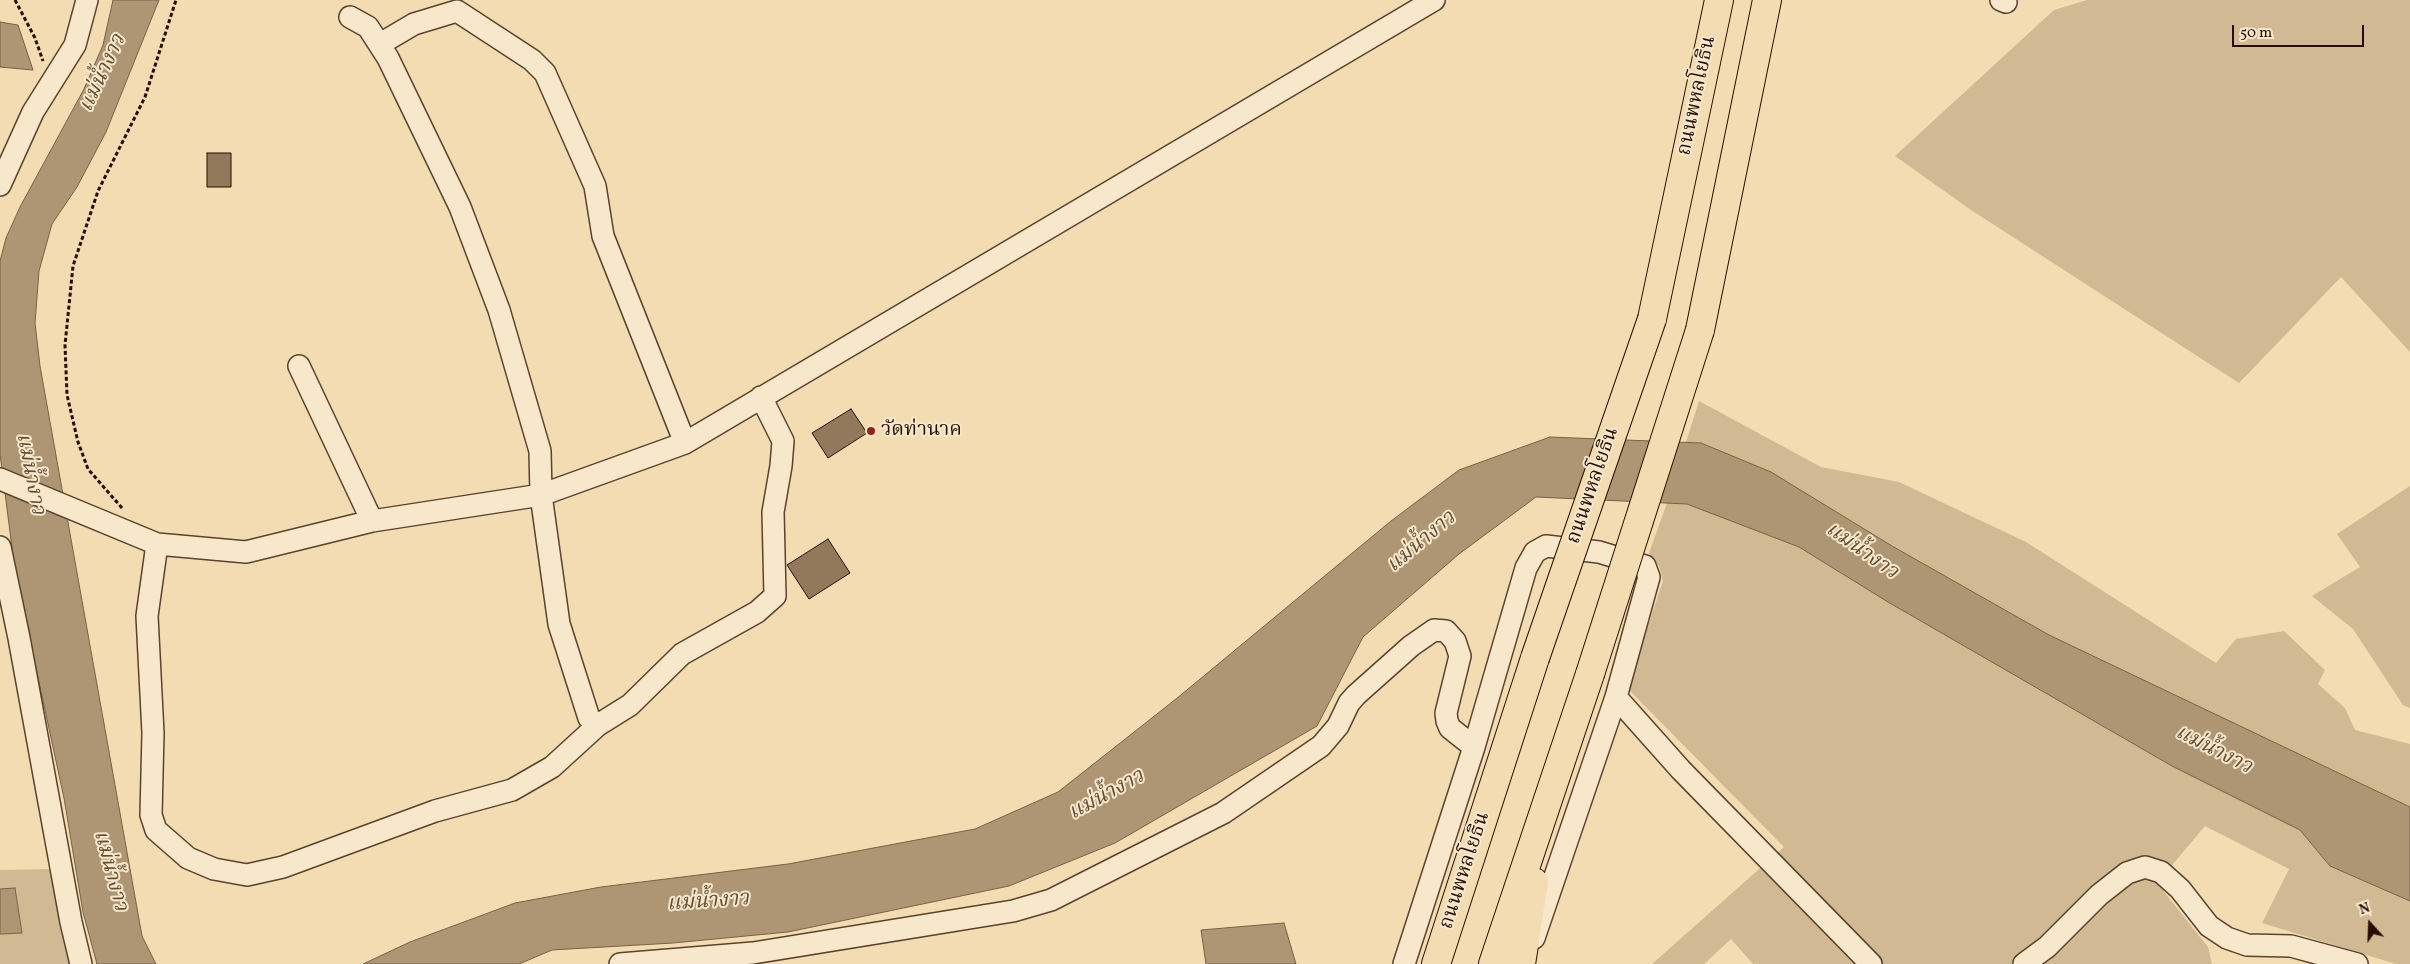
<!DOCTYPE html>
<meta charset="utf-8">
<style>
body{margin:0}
#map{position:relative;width:2410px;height:964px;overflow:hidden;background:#f3dcb1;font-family:Vollkorn,serif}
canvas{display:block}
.north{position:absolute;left:2345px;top:899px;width:50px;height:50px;-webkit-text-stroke:4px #f7e8cc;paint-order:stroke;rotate:340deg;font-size:14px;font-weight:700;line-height:20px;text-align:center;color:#280e00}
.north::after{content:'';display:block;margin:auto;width:18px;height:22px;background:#280e00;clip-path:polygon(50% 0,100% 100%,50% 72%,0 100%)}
.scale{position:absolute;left:2232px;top:25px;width:132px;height:22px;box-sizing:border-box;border:2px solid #280e00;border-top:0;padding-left:6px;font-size:15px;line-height:18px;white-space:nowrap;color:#280e00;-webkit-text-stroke:4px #f7e8cc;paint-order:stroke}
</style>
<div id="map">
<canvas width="2410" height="964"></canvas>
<div class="north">N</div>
<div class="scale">50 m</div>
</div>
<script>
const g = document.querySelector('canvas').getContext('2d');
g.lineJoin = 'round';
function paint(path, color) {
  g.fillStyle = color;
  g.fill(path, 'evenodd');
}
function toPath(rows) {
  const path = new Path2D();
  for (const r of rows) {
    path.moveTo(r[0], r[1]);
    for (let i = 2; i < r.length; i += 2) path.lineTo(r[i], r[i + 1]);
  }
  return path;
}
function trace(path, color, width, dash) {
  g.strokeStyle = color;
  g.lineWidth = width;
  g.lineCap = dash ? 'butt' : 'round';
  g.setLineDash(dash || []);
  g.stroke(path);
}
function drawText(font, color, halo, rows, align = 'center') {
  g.font = font + ' Vollkorn,"Noto Serif Thai",serif';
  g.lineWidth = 4;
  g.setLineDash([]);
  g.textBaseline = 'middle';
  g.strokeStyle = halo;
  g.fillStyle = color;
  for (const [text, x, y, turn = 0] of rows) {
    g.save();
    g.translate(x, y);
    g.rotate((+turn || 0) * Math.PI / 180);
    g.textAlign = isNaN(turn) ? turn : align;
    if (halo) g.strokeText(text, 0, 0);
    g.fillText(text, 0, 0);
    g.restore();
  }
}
const green = toPath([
 [2087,0,2410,0,2410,352,2341,277,2239,383,1971,210,1895,156,2054,10],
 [1699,401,1821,467,1899,482,2026,542,2216,663,2236,639,2284,631,2325,670,2318,684,2345,708,2355,730,2410,744,2410,807,2049,635,1892,546,1771,472,1701,443,1686,442],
 [2410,486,2410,708,2403,705,2353,629,2312,596,2360,567,2337,534],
 [1667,503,1687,504,1799,547,1888,602,2172,766,2300,830,2330,866,2410,901,2410,964,2396,964,2262,923,2289,869,2205,826,2157,883,2208,947,2212,964,1753,964,1731,939,1704,964,1652,964,1784,847,1627,688,1663,581,1659,566,1649,553],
 [55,869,74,964,0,964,0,934,22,933,15,888,0,889,0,870]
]);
const water = toPath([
 [113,0,159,0,106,132,77,187,52,224,39,271,35,323,40,366,142,936,156,964,97,964,83,912,64,798,15,571,0,454,0,261,6,238,20,207,84,89,103,45,113,0],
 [0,22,18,25,33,70,0,67,0,22],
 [1550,437,1701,443,1771,472,1892,546,2049,635,2410,807,2410,901,2330,866,2300,830,2172,766,1888,602,1799,547,1687,504,1536,497,1459,554,1363,637,1317,726,1115,843,1009,886,788,932,673,943,552,950,519,964,363,964,410,942,515,903,601,887,788,864,975,829,1058,792,1176,699,1391,521,1459,470,1550,437],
 [15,888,22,933,0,934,0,889,15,888],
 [1284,923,1296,964,1206,964,1201,930,1284,923]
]);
const building = toPath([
 [207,153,231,153,231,187,207,187,207,153],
 [851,409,867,433,828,458,812,433,851,409],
 [828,539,850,573,809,599,787,565,828,539]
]);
const path = toPath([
 [15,0,35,38,43,61],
 [122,508,88,469,78,442,67,395,65,345,73,266,98,191,145,97,176,0]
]);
const minor = toPath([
 [2001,0,2006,2],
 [350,17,368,27,388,58,460,207,499,310,540,451,541,495,559,624,589,718,598,725],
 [380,44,414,24,457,11,532,60,545,73,595,186,603,236,685,443],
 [0,185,33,112,75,45,87,0],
 [299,366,372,521],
 [0,479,157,544,246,552,372,521,541,495,685,443,1434,0],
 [157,544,147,616,153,733,151,815,156,830,188,858,214,869,247,875,283,867,435,811,512,790,552,767,598,725,630,705,682,654,757,612,775,596,773,512,781,466,783,441,761,397],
 [0,547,19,638,71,922,81,964],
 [1616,697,1681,770,1871,964],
 [620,964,753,953,1013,911,1051,900,1223,813,1321,746,1338,726,1349,703,1356,695,1411,646,1434,630,1446,631,1455,641,1460,656,1446,713,1447,721,1450,728,1474,747],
 [1404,964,1474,747,1526,568,1535,552,1546,546,1599,552,1645,566,1649,577,1616,697,1534,938],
 [2024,964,2047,947,2099,895,2127,873,2145,867,2161,872,2180,889,2209,926,2227,938,2247,945,2291,946,2357,964]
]);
const highway = toPath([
 [1652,319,1719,0],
 [1700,330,1767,0],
 [1436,964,1535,658],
 [1493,964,1590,674],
 [1521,964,1534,882]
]);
const highwayBridge = toPath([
 [1535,658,1652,319],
 [1590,674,1700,330]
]);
const markers = [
 [871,431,5,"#8f2418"]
];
const streetNames = [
 ["ถนนพหลโยธิน",1698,96,-78],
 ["ถนนพหลโยธิน",1594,486,-71],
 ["ถนนพหลโยธิน",1466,871,-72]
];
const poiNames = [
 ["วัดท่านาค",881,431]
];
const waterNames = [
 ["แม่น้ำงาว",104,74,-65],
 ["แม่น้ำงาว",29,474,79],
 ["แม่น้ำงาว",1422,543,-40],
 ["แม่น้ำงาว",1861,552,35],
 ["แม่น้ำงาว",2213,751,27],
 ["แม่น้ำงาว",1107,796,-29],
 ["แม่น้ำงาว",109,871,75],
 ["แม่น้ำงาว",708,903,-4]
];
paint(green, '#d0b993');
paint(water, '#ae9675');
trace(water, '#786046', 1);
paint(building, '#92795c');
trace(building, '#280e00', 1);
trace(minor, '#5b422c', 24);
trace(highway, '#280e00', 30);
trace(path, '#280e00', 3, [4, 2.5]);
trace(minor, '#f7e8cc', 21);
trace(highway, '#f3dcb1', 28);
trace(highwayBridge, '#280e00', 30, []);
trace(highwayBridge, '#f3dcb1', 28);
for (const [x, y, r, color] of markers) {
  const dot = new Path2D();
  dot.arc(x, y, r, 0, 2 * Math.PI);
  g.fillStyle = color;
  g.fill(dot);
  trace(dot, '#f7e8cc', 2);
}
drawText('20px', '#280e00', '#f7e8cc', streetNames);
drawText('20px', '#280e00', '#f7e8cc', poiNames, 'left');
drawText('italic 21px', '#644b35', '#f7e8cc', waterNames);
</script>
